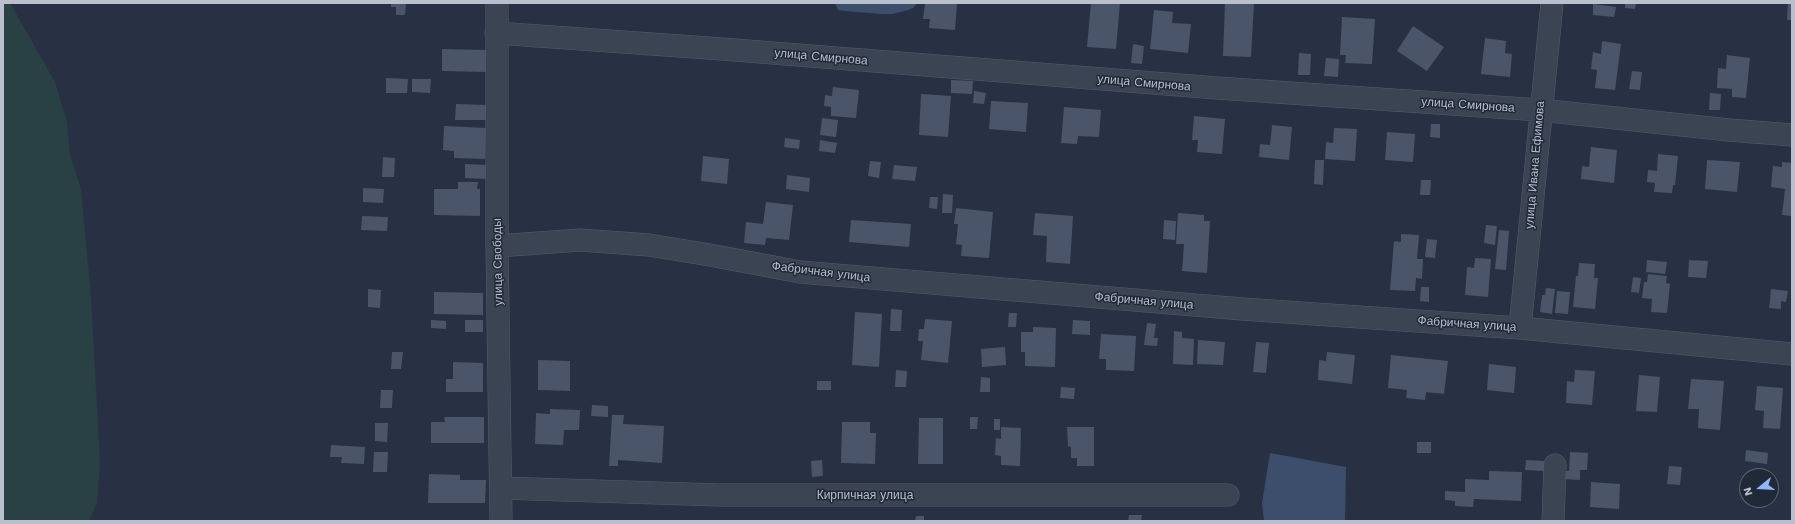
<!DOCTYPE html>
<meta charset="utf-8">
<style>
body{margin:0}
#map{position:relative;width:1795px;height:524px;overflow:hidden;background:#273143;font-family:"Work Sans",sans-serif}
canvas{display:block}
.frame{position:absolute;inset:0;border:4px solid #b9bfcc;pointer-events:none}
.north{position:absolute;left:1739px;top:468px;width:40px;height:40px;box-sizing:border-box;background:#202938;border:1px solid #5d6573;border-radius:50%;rotate:252deg;font-size:11px;font-weight:700;line-height:16px;text-align:center;color:#b9bfcc}
.north::after{content:'';display:block;margin:auto;width:14px;height:18px;background:#92b4f9;clip-path:polygon(50% 0,100% 100%,50% 72%,0 100%)}
</style>
<div id="map">
<canvas width="1795" height="524"></canvas>
<div class="frame"></div>
<div class="north">N</div>
</div>
<script>
const g = document.querySelector('canvas').getContext('2d');
g.lineJoin = 'round';
function paint(path, color) {
  g.fillStyle = color;
  g.fill(path, 'evenodd');
}
function toPath(rows) {
  const path = new Path2D();
  for (const r of rows) {
    path.moveTo(r[0], r[1]);
    for (let i = 2; i < r.length; i += 2) path.lineTo(r[i], r[i + 1]);
  }
  return path;
}
function trace(path, color, width, dash) {
  g.strokeStyle = color;
  g.lineWidth = width;
  g.lineCap = dash ? 'butt' : 'round';
  g.setLineDash(dash || []);
  g.stroke(path);
}
function drawText(font, color, halo, rows, align = 'center') {
  g.font = font + ' "Work Sans",sans-serif';
  g.lineWidth = 3;
  g.setLineDash([]);
  g.textBaseline = 'middle';
  g.strokeStyle = halo;
  g.fillStyle = color;
  for (const [text, x, y, turn = 0] of rows) {
    g.save();
    g.translate(x, y);
    g.rotate((+turn || 0) * Math.PI / 180);
    g.textAlign = isNaN(turn) ? turn : align;
    if (halo) g.strokeText(text, 0, 0);
    g.fillText(text, 0, 0);
    g.restore();
  }
}
const green = toPath([
 [3,3,10,3,55,82,67,122,70,155,81,189,91,297,100,463,97,503,89,521,3,521]
]);
const water = toPath([
 [835,3,917,3,913,8,908,10,893,14,882,14,845,11,838,10],
 [1270,453,1346,467,1345,521,1264,521,1262,503]
]);
const building = toPath([
 [391,3,406,3,405,15,396,15,396,7,391,7],
 [925,3,957,3,955,30,929,28,930,19,923,19],
 [1091,3,1120,3,1116,49,1087,47],
 [1225,3,1254,3,1251,57,1223,56],
 [1625,3,1636,3,1635,9,1625,8],
 [1788,3,1792,3,1792,20,1787,20],
 [1593,4,1616,7,1614,17,1593,15],
 [1154,10,1173,12,1172,23,1191,24,1188,53,1150,49],
 [1342,17,1375,19,1372,64,1345,63,1346,55,1340,55],
 [1413,26,1444,47,1427,71,1397,51],
 [1485,38,1506,41,1505,53,1512,54,1510,77,1481,74],
 [1602,41,1621,44,1615,90,1595,88,1597,70,1591,69,1593,52,1601,54],
 [1133,44,1144,46,1142,64,1131,63],
 [442,49,487,50,487,72,442,71],
 [1299,53,1311,54,1310,75,1298,75],
 [1727,55,1750,58,1746,98,1732,97,1732,89,1717,88,1718,68,1726,69],
 [1326,58,1339,59,1338,77,1324,76],
 [1632,71,1642,72,1640,90,1629,89],
 [386,78,408,79,407,93,386,93],
 [412,79,431,79,430,93,412,92],
 [951,80,973,81,972,94,951,93],
 [833,87,859,90,856,118,831,116,831,107,824,106,825,95,832,96],
 [974,91,986,93,984,104,973,103],
 [1710,93,1721,94,1720,110,1709,110],
 [921,94,951,96,948,137,919,135],
 [991,101,1028,103,1026,132,989,129],
 [456,104,487,105,486,120,455,120],
 [1064,107,1101,110,1099,137,1078,136,1077,144,1061,143],
 [1194,116,1225,119,1222,154,1197,152,1198,140,1192,140],
 [822,118,838,120,836,137,820,135],
 [1431,124,1440,124,1440,138,1430,137],
 [1272,125,1292,127,1289,160,1259,157,1260,144,1270,145],
 [444,126,486,128,485,159,454,158,454,151,443,150],
 [1334,128,1357,129,1355,161,1325,159,1326,142,1333,143],
 [1387,132,1415,134,1413,162,1385,160],
 [785,138,800,140,799,149,784,147],
 [820,140,837,143,835,153,819,151],
 [1591,147,1617,150,1614,183,1581,179,1582,166,1589,167],
 [1658,154,1678,156,1675,185,1673,185,1672,193,1654,192,1655,183,1647,182,1648,170,1657,171],
 [703,156,729,159,727,184,701,181],
 [383,157,395,158,394,177,382,177],
 [1315,160,1324,160,1323,185,1314,184],
 [1707,160,1740,162,1737,192,1705,189],
 [870,161,881,162,879,178,868,176],
 [1782,162,1792,163,1792,216,1782,215,1785,189,1771,187,1773,166,1782,167],
 [465,164,487,165,487,179,465,178],
 [894,165,917,167,915,181,892,179],
 [787,175,810,178,809,192,786,189],
 [1421,180,1431,180,1430,195,1420,195],
 [458,182,478,182,477,189,480,189,480,216,434,215,434,189,458,189],
 [363,188,384,189,383,203,363,202],
 [943,194,953,195,952,213,942,213],
 [930,197,938,197,937,209,929,208],
 [766,202,793,205,789,240,766,238,765,245,744,243,746,222,763,224],
 [956,208,993,212,989,258,961,256,962,245,956,244,958,224,954,224],
 [1035,213,1073,216,1070,264,1046,262,1047,236,1033,235],
 [1178,213,1204,215,1204,221,1210,221,1207,273,1182,271,1184,244,1176,244],
 [362,216,388,217,387,231,361,230],
 [851,220,911,224,909,247,849,242],
 [1164,220,1176,221,1175,240,1163,239],
 [1486,225,1497,226,1495,245,1484,243],
 [1499,230,1509,231,1506,270,1495,269],
 [1401,234,1419,235,1417,259,1423,259,1422,279,1416,278,1415,291,1390,290,1394,241,1401,242],
 [1427,239,1437,240,1435,258,1425,257],
 [1475,258,1491,259,1488,297,1465,295,1467,267,1474,268],
 [1647,260,1667,262,1665,274,1646,272],
 [1689,260,1708,261,1706,278,1688,277],
 [1579,263,1595,264,1594,278,1598,278,1595,309,1573,307,1576,276,1578,276],
 [1648,274,1667,276,1666,283,1670,284,1667,313,1651,312,1652,299,1642,298,1644,282,1647,282],
 [1633,277,1641,278,1639,293,1631,292],
 [1421,287,1429,287,1429,302,1420,301],
 [1546,288,1555,289,1552,314,1540,312,1542,295,1545,295],
 [368,289,381,290,380,308,368,307],
 [1771,289,1788,291,1786,302,1781,301,1781,309,1769,308],
 [1557,291,1570,292,1568,314,1555,313],
 [434,292,483,293,483,315,434,314],
 [891,309,902,310,901,331,890,331],
 [855,312,882,314,879,367,852,365],
 [1009,313,1017,313,1016,327,1008,327],
 [925,319,952,321,948,363,921,360,923,341,918,341,919,329,924,329],
 [431,320,446,321,446,329,431,328],
 [465,320,483,320,483,332,465,332],
 [1073,320,1090,321,1090,335,1072,334],
 [1147,323,1156,324,1154,338,1158,338,1157,346,1144,345],
 [1033,327,1056,328,1055,367,1025,366,1025,352,1021,352,1021,332,1033,332],
 [1174,331,1182,332,1182,338,1194,339,1193,365,1173,364],
 [1101,334,1136,336,1134,371,1106,370,1106,359,1099,359],
 [1198,340,1225,342,1223,365,1197,364],
 [1256,342,1269,343,1266,373,1253,372],
 [1005,347,1006,365,982,367,981,349],
 [392,352,403,352,401,369,391,369],
 [1327,352,1355,355,1352,384,1318,380,1319,360,1326,361],
 [1391,355,1448,361,1444,394,1426,392,1425,400,1406,398,1407,390,1388,388],
 [538,360,570,361,570,391,538,390],
 [453,362,483,363,483,392,446,392,446,379,453,379],
 [1489,364,1516,367,1514,393,1487,390],
 [896,370,907,371,906,387,895,387],
 [1575,370,1595,371,1592,405,1566,403,1567,381,1574,382],
 [1639,375,1660,377,1657,412,1636,411],
 [981,377,990,378,990,392,980,392],
 [1691,379,1724,381,1720,430,1698,428,1699,409,1688,409],
 [817,381,831,381,831,390,817,390],
 [1757,386,1783,388,1780,429,1763,428,1764,411,1755,410],
 [1061,387,1075,388,1074,399,1060,398],
 [381,390,393,390,392,408,380,408],
 [592,405,608,406,608,417,591,416],
 [550,409,580,410,579,430,564,430,563,445,535,444,536,413,550,414],
 [612,415,624,415,623,424,664,426,662,463,618,460,618,466,609,466],
 [444,417,484,417,484,443,431,443,431,422,445,422],
 [970,417,978,417,977,429,970,429],
 [919,418,943,418,943,464,918,464],
 [994,419,1000,419,1000,430,994,430],
 [842,422,870,422,870,433,876,433,875,464,841,463],
 [375,423,388,423,387,442,375,441],
 [1001,427,1021,428,1020,466,1001,465,1001,456,995,455,996,438,1001,439],
 [1067,427,1094,427,1094,466,1077,466,1077,458,1071,458,1071,447,1068,446],
 [1417,442,1431,442,1431,453,1417,453],
 [331,445,365,447,364,464,341,463,342,457,330,457],
 [1746,450,1768,453,1767,464,1745,461],
 [374,452,388,452,387,472,373,472],
 [1570,452,1588,453,1587,470,1580,470,1580,480,1563,479,1563,471,1569,471],
 [822,460,823,476,812,477,811,461],
 [1526,460,1544,461,1544,471,1525,470],
 [1669,466,1682,467,1680,485,1667,484],
 [1489,471,1522,472,1521,501,1474,499,1473,507,1455,506,1455,501,1445,500,1445,491,1465,492,1465,479,1489,480],
 [429,474,460,475,460,480,486,480,485,503,428,503],
 [1591,482,1620,484,1619,509,1590,507],
 [1129,515,1142,515,1141,521,1128,521],
 [916,516,924,516,924,521,915,521]
]);
const street = toPath([
 [497,3,497,246,501,521],
 [496,33,722,49,1217,88,1540,110,1729,130,1792,135],
 [497,246,580,240,649,245,710,255,800,272,1242,309,1520,328,1792,354],
 [1520,328,1552,3],
 [501,488,719,495,1228,495],
 [1553,521,1555,465]
]);
const streetNames = [
 ["улица Смирнова",821,57,5],
 ["улица Смирнова",1144,83,5],
 ["улица Смирнова",1468,105,4],
 ["улица Ивана Ефимова",1535,165,-85],
 ["улица Свободы",498,262,-91],
 ["Фабричная улица",821,272,7],
 ["Фабричная улица",1144,301,5],
 ["Фабричная улица",1467,324,4],
 ["Кирпичная улица",865,495]
];
paint(green, '#294044');
paint(water, '#3d4e6c');
paint(building, '#4b5569');
trace(street, '#545c6a', 23);
trace(street, '#3b4453', 22);
drawText('12px', '#b9bfcc', '#202938', streetNames);
</script>
